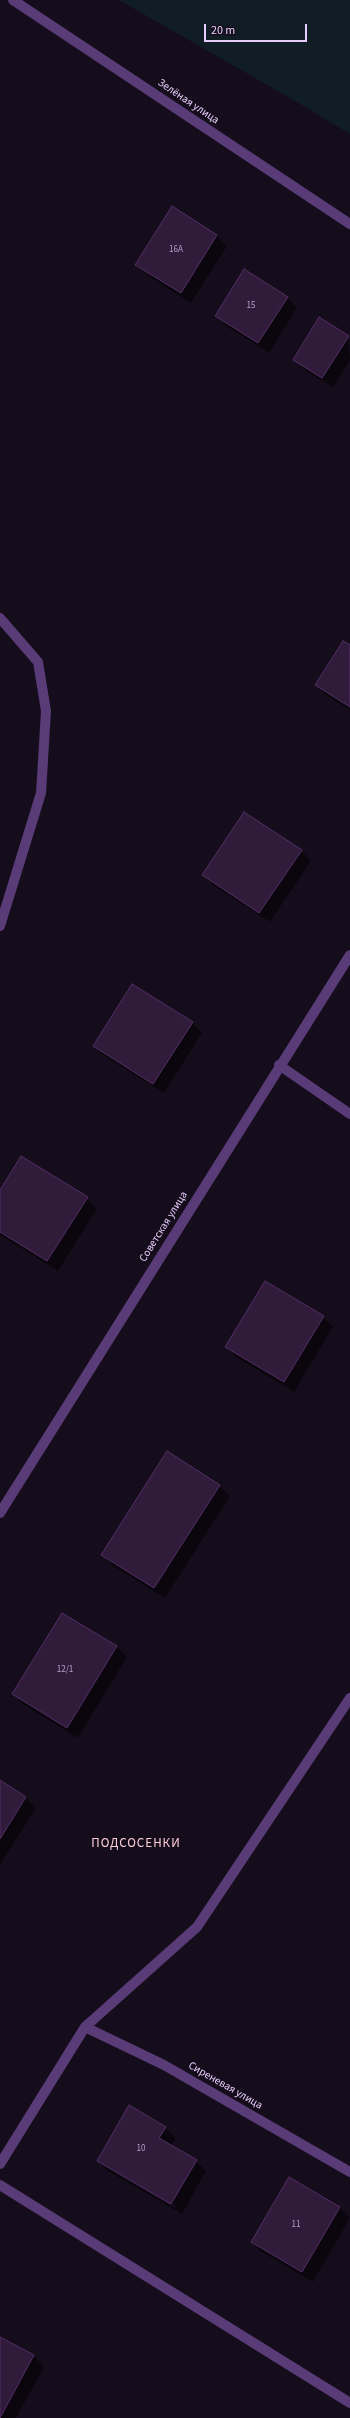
<!DOCTYPE html>
<meta charset="utf-8">
<style>
body{margin:0}
#map{position:relative;width:350px;height:2418px;overflow:hidden;background:#160d1c;font-family:"Source Sans 3",sans-serif}
canvas{display:block}
.scale{position:absolute;left:204px;top:24px;width:103px;height:18px;box-sizing:border-box;border:2px solid #e6ccfb;border-top:0;padding-left:5px;font-size:12px;line-height:14px;white-space:nowrap;color:#e6ccfb;-webkit-text-stroke:3px #160d1c;paint-order:stroke}
</style>
<div id="map">
<canvas width="350" height="2418"></canvas>
<div class="scale">20 m</div>
</div>
<script>
const g = document.querySelector('canvas').getContext('2d');
g.lineJoin = 'round';
function paint(path, color) {
  g.fillStyle = color;
  g.fill(path, 'evenodd');
}
function toPath(rows) {
  const path = new Path2D();
  for (const r of rows) {
    path.moveTo(r[0], r[1]);
    for (let i = 2; i < r.length; i += 2) path.lineTo(r[i], r[i + 1]);
  }
  return path;
}
function trace(path, color, width, dash) {
  g.strokeStyle = color;
  g.lineWidth = width;
  g.lineCap = dash ? 'butt' : 'round';
  g.setLineDash(dash || []);
  g.stroke(path);
}
function drawText(font, color, halo, rows, align = 'center') {
  g.font = font + ' "Source Sans 3",sans-serif';
  g.lineWidth = 3;
  g.setLineDash([]);
  g.textBaseline = 'middle';
  g.strokeStyle = halo;
  g.fillStyle = color;
  for (const [text, x, y, turn = 0] of rows) {
    g.save();
    g.translate(x, y);
    g.rotate((+turn || 0) * Math.PI / 180);
    g.textAlign = isNaN(turn) ? turn : align;
    if (halo) g.strokeText(text, 0, 0);
    g.fillText(text, 0, 0);
    g.restore();
  }
}
const green = toPath([
 [119,0,350,0,350,134,302,105]
]);
const shadow = toPath([
 [172,208,217,236,227,246,191,303,147,275,136,265],
 [287,297,297,308,269,353,226,326,216,315],
 [348,336,350,360,333,387,304,370,294,359],
 [350,646,350,710,326,695,316,685],
 [301,850,311,861,270,922,214,886,203,875],
 [192,1022,202,1033,164,1093,104,1056,94,1046],
 [0,1192,87,1198,97,1209,58,1271,0,1235],
 [323,1317,333,1327,294,1392,236,1357,226,1346],
 [219,1486,230,1496,165,1598,113,1566,103,1555],
 [62,1614,117,1647,127,1657,78,1738,24,1705,13,1694],
 [0,1782,26,1798,36,1808,0,1865],
 [165,2128,176,2138,171,2146,196,2161,206,2171,182,2214,108,2171,98,2161],
 [109,2167,176,2206,175,2208,109,2169],
 [290,2178,340,2208,350,2218,313,2282,262,2252,252,2242],
 [0,2338,34,2356,44,2367,16,2418,0,2418]
]);
const building = toPath([
 [172,206,217,235,181,293,135,265,172,206],
 [244,269,288,297,258,343,215,316,244,269],
 [319,317,349,336,322,378,293,360,319,317],
 [343,641,350,645,350,707,315,685,343,641],
 [244,812,302,850,259,913,202,875,244,812],
 [132,984,193,1022,153,1084,93,1046,132,984],
 [21,1156,88,1197,47,1261,0,1232,0,1190,21,1156],
 [265,1281,324,1316,284,1382,225,1347,265,1281],
 [167,1451,220,1485,154,1588,101,1555,167,1451],
 [62,1613,117,1646,67,1728,12,1694,62,1613],
 [0,1780,26,1797,0,1839,0,1780],
 [129,2105,166,2127,159,2138,197,2160,171,2204,97,2161,129,2105],
 [289,2177,340,2207,302,2272,251,2242,289,2177],
 [0,2337,34,2355,0,2418,0,2337]
]);
const minor = toPath([
 [13,0,350,224],
 [0,618,38,662,46,711,41,793,0,926],
 [279,1065,350,1114],
 [0,1513,350,955],
 [85,2027,164,2065,350,2172],
 [0,2164,85,2027,197,1927,350,1698],
 [0,2185,350,2403]
]);
const numberNames = [
 ["16А",176,250],
 ["15",251,306],
 ["12/1",65,1670],
 ["10",141,2149],
 ["11",296,2225]
];
const streetNames = [
 ["Зелёная улица",188,102,34],
 ["Советская улица",164,1227,-58],
 ["Сиреневая улица",225,2086,30]
];
const quarterNames = [
 ["ПОДСОСЕНКИ",136,1844]
];
paint(green, '#111d25');
paint(shadow, '#0007');
paint(building, '#301b3b');
trace(building, '#522f65', 1);
trace(minor, '#593c77', 10);
drawText('9px', '#b8a0cb', null, numberNames);
drawText('11px', '#e6ccfb', '#160d1c', streetNames);
g.letterSpacing = '1px';
drawText('13px', '#fbced7', '#160d1c', quarterNames);
g.letterSpacing = '0px';
</script>
